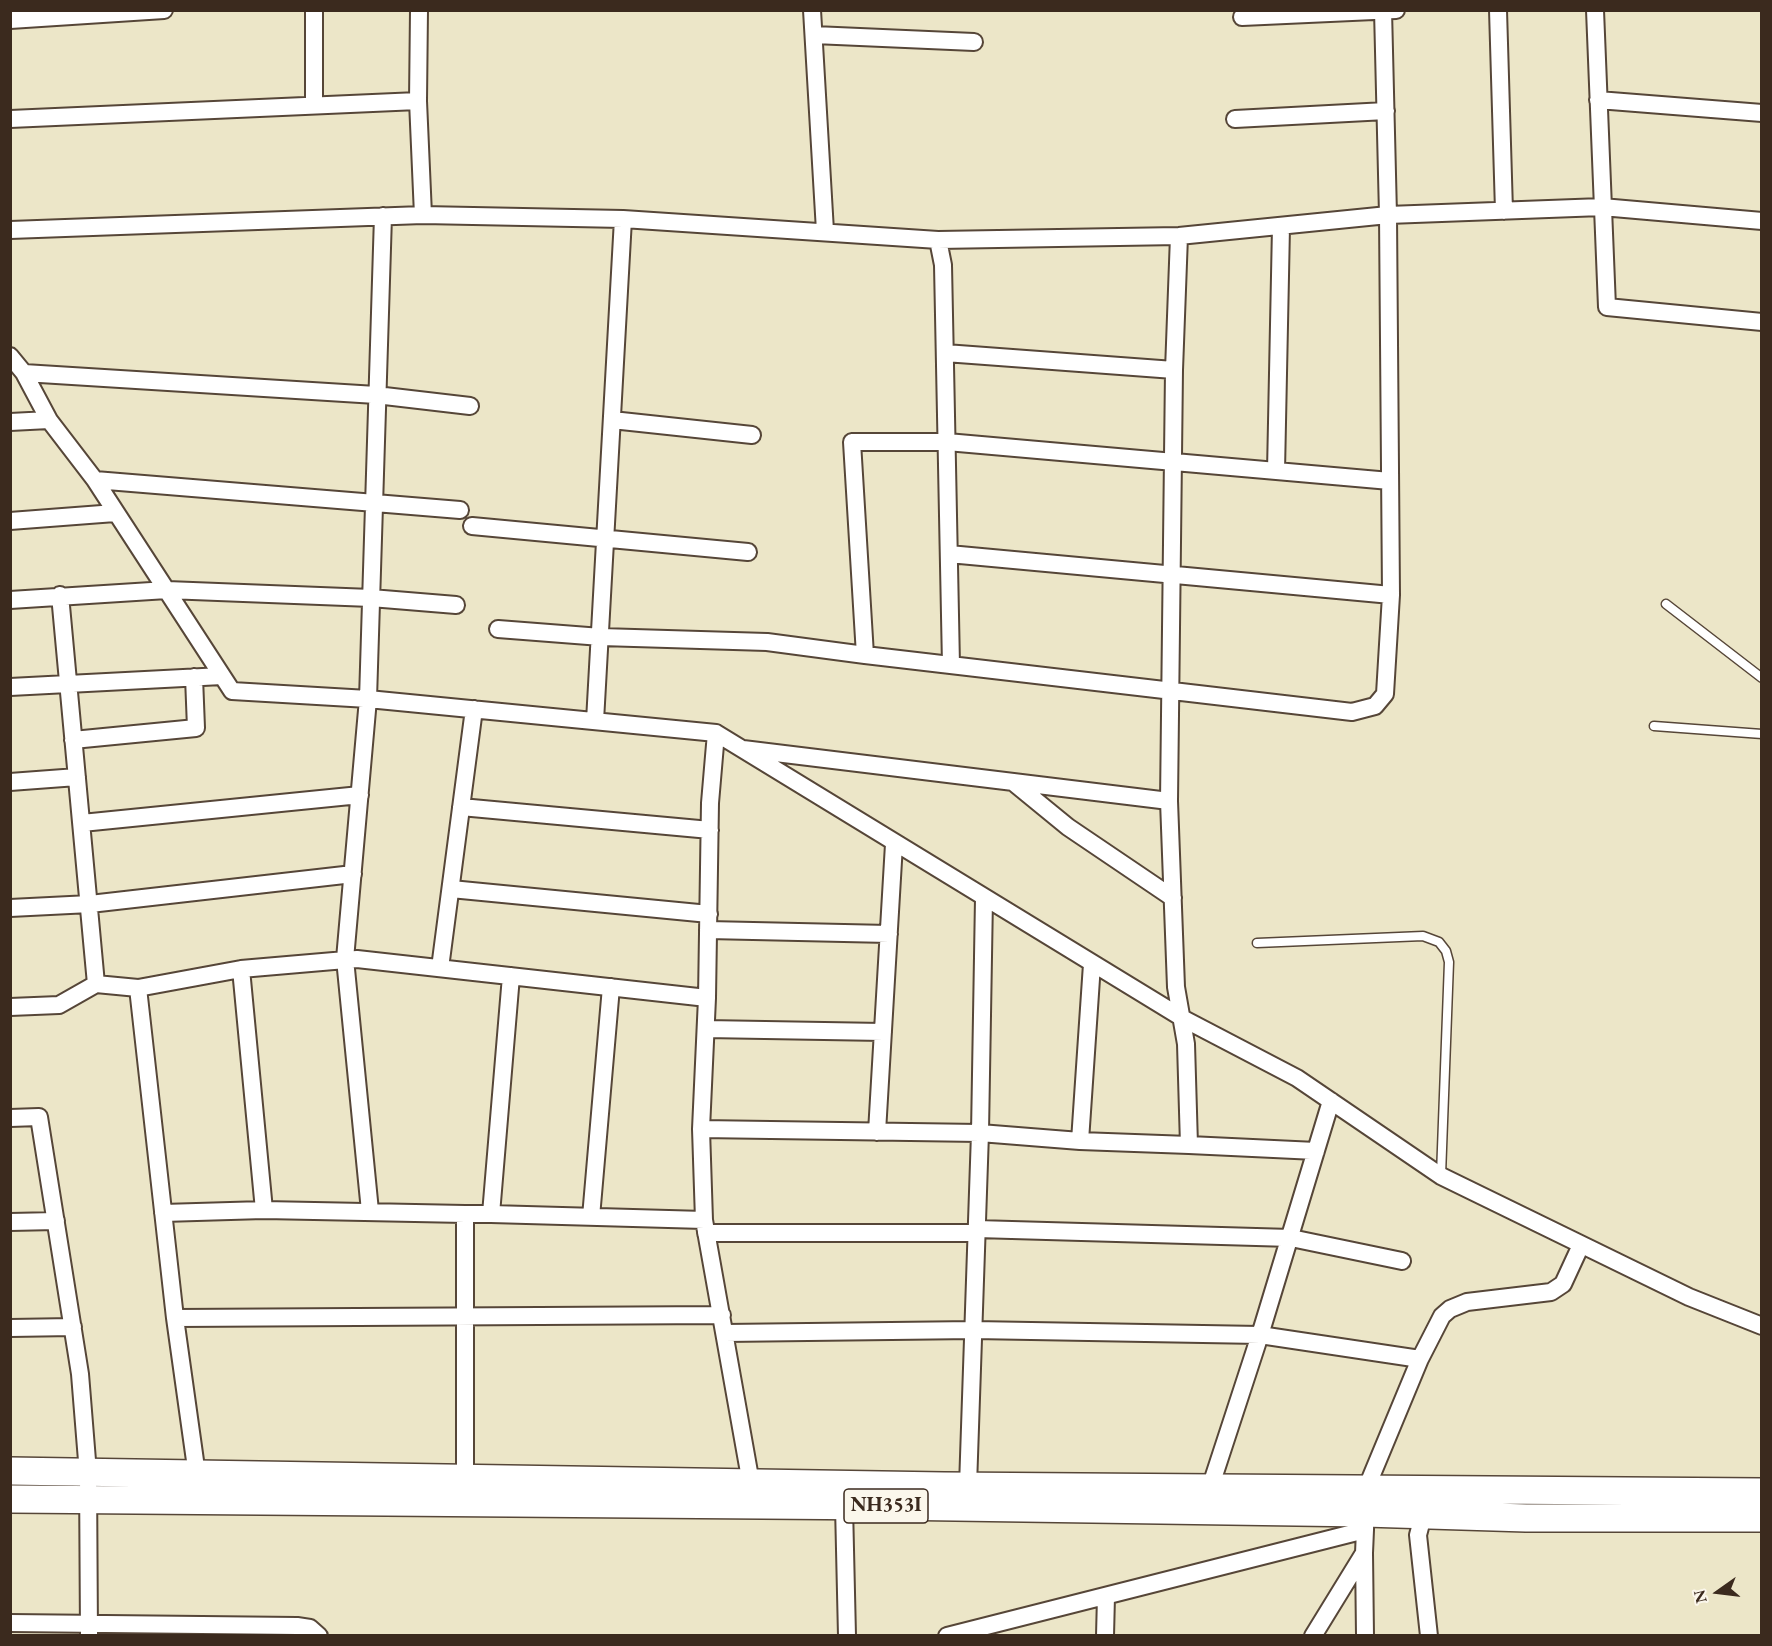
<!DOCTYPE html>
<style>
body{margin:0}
#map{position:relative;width:1772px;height:1646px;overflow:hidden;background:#ece6c8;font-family:"EB Garamond",serif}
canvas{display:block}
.frame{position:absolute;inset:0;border:12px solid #3b2a1e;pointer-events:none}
.north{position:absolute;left:1688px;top:1562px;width:60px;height:60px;-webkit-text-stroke:4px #fbf7ec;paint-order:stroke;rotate:256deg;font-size:16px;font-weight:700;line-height:24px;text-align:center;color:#3b2a1e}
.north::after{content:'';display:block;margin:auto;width:21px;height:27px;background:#3b2a1e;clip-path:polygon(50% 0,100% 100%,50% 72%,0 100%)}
</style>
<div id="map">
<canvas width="1772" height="1646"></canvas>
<div class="frame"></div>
<div class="north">N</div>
</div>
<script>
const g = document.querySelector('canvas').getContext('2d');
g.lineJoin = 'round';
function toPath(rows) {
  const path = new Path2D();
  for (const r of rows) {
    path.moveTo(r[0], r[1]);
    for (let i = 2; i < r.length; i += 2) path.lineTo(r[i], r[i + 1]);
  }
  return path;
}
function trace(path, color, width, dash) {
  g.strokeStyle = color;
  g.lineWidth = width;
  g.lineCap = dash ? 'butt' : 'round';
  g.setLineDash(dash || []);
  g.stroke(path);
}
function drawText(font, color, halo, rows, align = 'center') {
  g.font = font + ' "EB Garamond",serif';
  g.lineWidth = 5;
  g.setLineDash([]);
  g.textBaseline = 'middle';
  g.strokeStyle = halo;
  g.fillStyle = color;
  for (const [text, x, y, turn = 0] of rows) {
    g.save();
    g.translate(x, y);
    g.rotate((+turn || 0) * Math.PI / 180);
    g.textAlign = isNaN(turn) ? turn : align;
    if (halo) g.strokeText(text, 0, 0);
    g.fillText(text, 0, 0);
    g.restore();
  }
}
const service = toPath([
 [1666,604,1762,678],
 [1654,726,1762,734],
 [1257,943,1423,936,1439,942,1446,951,1449,962,1441,1175]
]);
const minor = toPath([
 [419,10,418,101,423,215],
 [812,10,825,231],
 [1498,10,1504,211],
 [1595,10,1607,307,1762,322],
 [1242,17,1396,10],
 [10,20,164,10],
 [814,35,974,42],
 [1598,100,1762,113],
 [314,105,314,10],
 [10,119,418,101],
 [1235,119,1386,111],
 [10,230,423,215,623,219,938,240,1179,236,1388,215,1602,207,1762,221],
 [938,240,943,265,951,665],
 [945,353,1174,370],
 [10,356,24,373,49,420,95,480,232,691,368,699,716,733,1184,1019,1297,1078,1441,1176,1689,1297,1762,1326],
 [24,373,376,395,470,406],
 [612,420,752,435],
 [10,422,49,420],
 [1276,471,1281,227],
 [95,480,460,510],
 [10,521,115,513],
 [472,526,748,552],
 [949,554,1391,595],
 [10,600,167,590,371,598,456,605],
 [498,629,601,637,767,642,865,655,852,442,947,442,1390,481],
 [865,655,1352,712,1375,706,1385,694,1391,595,1388,215,1383,10],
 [10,687,222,676],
 [595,721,623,219],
 [716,733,710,803,707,998,701,1129,704,1220,752,1489],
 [73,740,196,728,194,677],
 [743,749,1169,801],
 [10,782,77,777],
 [1013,782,1068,827,1173,898],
 [461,807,710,830],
 [82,823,360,795],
 [451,889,709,914],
 [10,908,90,904,353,874],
 [708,930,889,934],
 [440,968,474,709],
 [241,969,264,1210],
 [96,984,138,988],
 [10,1007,59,1005,96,984,60,595],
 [706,1029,883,1032],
 [1331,1101,1260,1335,1420,1359],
 [10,1118,39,1117,80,1374,88,1473,89,1636],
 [701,1129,980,1133,1080,1141,1189,1145,1186,1044,1176,987,1169,801,1174,370,1179,236],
 [877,1132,894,844],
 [1080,1141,1092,964],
 [1189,1145,1316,1151],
 [370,1211,345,959,368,699,383,216],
 [163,1213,264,1210,465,1214],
 [491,1214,704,1220],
 [591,1217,611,987],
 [10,1222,56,1221],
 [977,1229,1291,1238,1402,1261],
 [706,1233,977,1233],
 [175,1318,722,1315],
 [10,1328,73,1327],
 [725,1333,974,1330,1260,1335,1210,1488],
 [197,1475,175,1318,138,988,241,969,357,959,707,998],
 [465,1479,465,1214,491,1214,511,976],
 [968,1486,980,1133,984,898],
 [844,1506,847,1636],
 [1423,1516,1418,1535,1429,1636],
 [1364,1553,1365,1636],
 [10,1623,297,1626,310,1628,319,1636],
 [947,1636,1365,1530,1366,1489,1420,1359,1442,1316,1450,1309,1467,1302,1551,1292,1563,1284,1581,1245],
 [1105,1636,1106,1596],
 [1313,1636,1364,1553,1365,1530]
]);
const trunk = toPath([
 [10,1471,944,1486,1762,1492],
 [10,1499,887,1506,1365,1513,1526,1518,1762,1518]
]);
const shields = [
 [886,1506,84]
];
const shieldNames = [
 ["NH353I",886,1506]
];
trace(service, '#564638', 11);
trace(minor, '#564638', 20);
trace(trunk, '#564638', 30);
trace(service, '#fff', 8);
trace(minor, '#fff', 16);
trace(trunk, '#fff', 27);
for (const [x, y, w] of shields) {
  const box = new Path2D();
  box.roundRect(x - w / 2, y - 17, w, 34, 4.5);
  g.fillStyle = '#fbf7ec';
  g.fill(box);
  trace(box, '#3b2a1e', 1.5);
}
drawText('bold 20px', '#3b2a1e', null, shieldNames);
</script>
